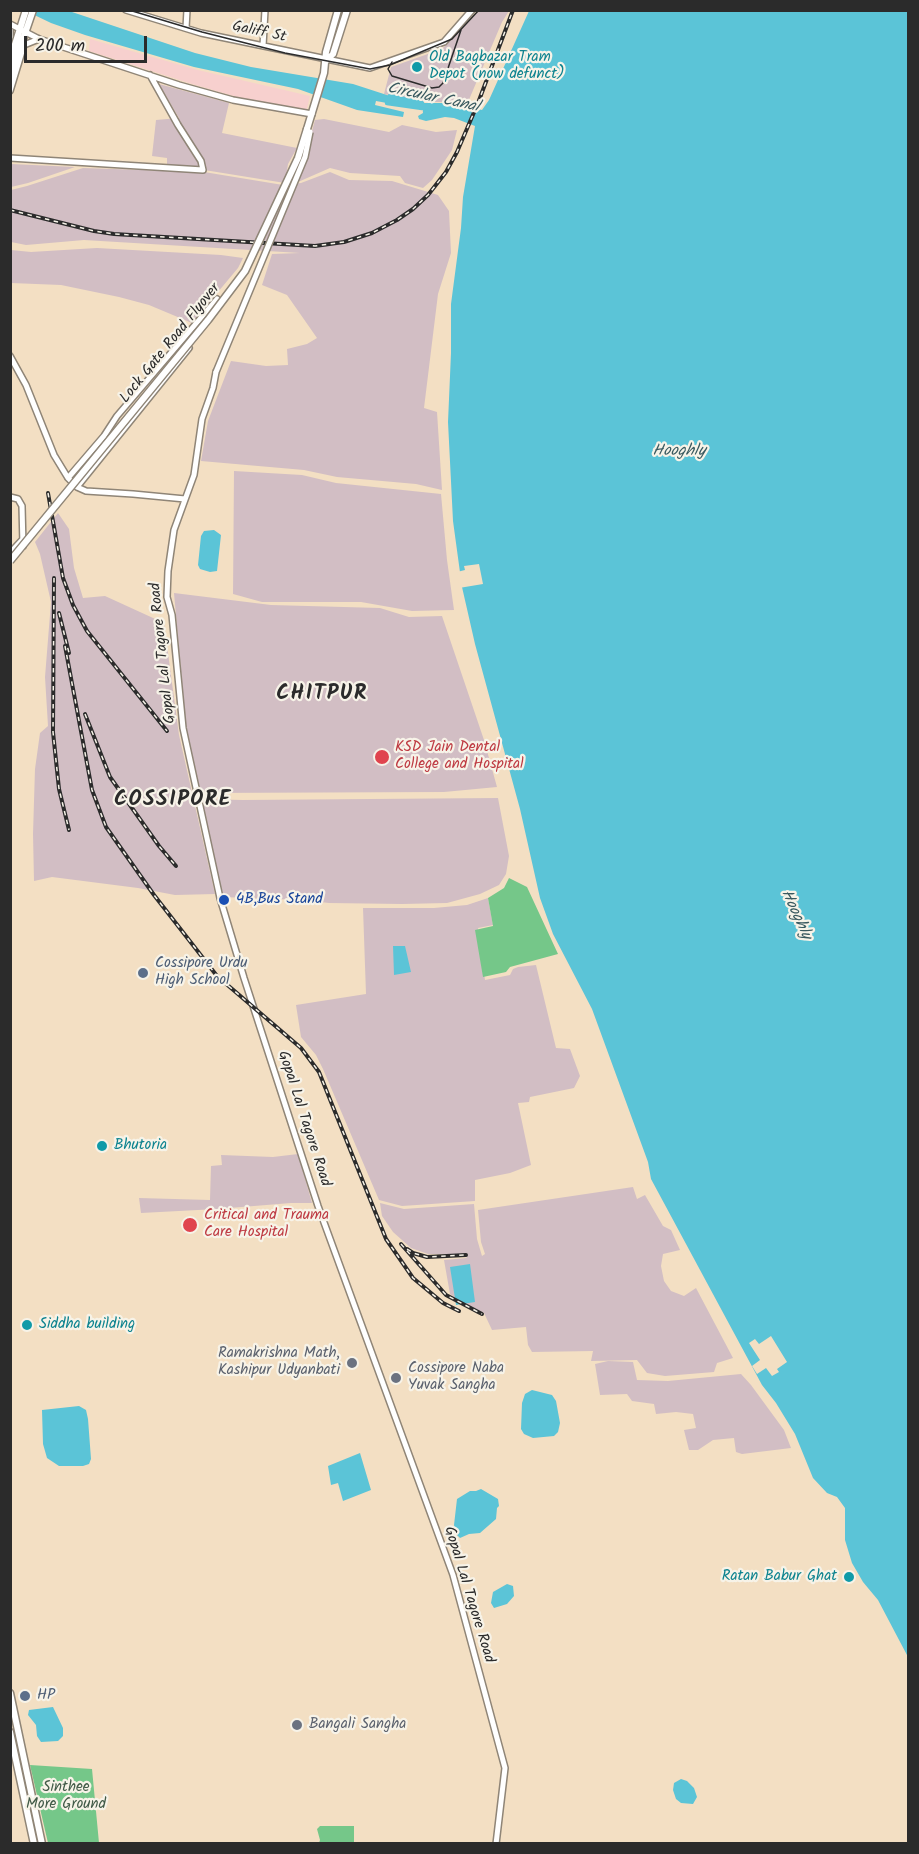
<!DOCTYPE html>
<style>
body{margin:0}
#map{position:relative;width:919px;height:1854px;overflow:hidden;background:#f3dfc3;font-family:Kalam,sans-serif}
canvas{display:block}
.frame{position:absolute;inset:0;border:12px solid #2b2b2b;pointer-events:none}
.scale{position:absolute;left:24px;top:36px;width:123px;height:27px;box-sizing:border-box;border:3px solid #2b2b2b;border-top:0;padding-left:8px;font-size:18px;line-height:21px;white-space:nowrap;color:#2b2b2b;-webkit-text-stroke:4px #f7f3e8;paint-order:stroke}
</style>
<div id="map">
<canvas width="919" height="1854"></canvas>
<div class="frame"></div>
<div class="scale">200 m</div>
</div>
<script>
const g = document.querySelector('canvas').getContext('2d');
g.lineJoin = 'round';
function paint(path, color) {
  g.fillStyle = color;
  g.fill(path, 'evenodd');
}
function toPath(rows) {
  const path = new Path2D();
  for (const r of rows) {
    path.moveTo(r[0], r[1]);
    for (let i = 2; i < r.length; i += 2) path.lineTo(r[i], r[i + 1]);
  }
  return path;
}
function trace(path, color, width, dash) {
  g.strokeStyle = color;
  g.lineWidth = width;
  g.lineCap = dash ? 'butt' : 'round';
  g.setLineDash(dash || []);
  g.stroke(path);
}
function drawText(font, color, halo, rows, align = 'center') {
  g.font = font + ' Kalam,sans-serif';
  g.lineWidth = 4.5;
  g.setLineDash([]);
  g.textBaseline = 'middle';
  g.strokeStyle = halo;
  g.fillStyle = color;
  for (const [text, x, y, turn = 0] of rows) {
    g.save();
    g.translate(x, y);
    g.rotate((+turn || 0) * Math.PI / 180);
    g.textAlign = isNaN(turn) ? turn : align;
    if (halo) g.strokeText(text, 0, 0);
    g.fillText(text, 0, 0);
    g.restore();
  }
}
const built = toPath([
 [90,39,198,70,310,96,306,113,287,106,237,97,192,84,89,51]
]);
const industrial = toPath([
 [480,10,509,11,502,22,468,102,424,102,384,94,391,67,442,49],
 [159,84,229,103,222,133,297,148,288,164,285,183,167,164,167,158,152,156,156,120,179,118],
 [324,119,389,132,402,125,436,132,457,130,452,150,432,180,423,188,405,183,400,176,350,173,330,168,298,182,315,120],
 [10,164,11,164,75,167,28,183,11,187],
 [83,168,204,172,283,185,301,183,330,172,349,180,392,181,438,195,449,211,451,253,438,294,424,408,437,412,442,490,416,484,337,477,304,470,201,461,208,421,231,361,266,366,288,365,287,349,307,344,317,338,287,295,262,285,272,254,300,253,84,240,26,245,11,242,11,190,27,186],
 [97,248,221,255,243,258,238,268,192,323,149,305,119,297,61,285,11,283,11,250,31,252],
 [234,471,302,475,336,483,441,494,447,560,454,610,412,611,361,602,262,602,233,594],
 [58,513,69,529,74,568,83,598,105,596,164,623,179,735,215,894,175,895,138,888,52,877,34,881,33,834,35,769,40,733,48,726,45,677,51,602,40,554,35,542],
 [174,593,271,605,380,608,409,617,442,616,484,740,497,787,444,792,201,793,186,728],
 [498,798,509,856,506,874,499,885,480,894,447,903,402,904,329,903,303,900,221,897,199,799,243,800],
 [488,898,493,925,478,928,485,980,510,975,513,969,518,967,536,965,556,1048,570,1049,580,1076,574,1088,530,1097,529,1102,518,1103,531,1165,510,1173,475,1180,475,1201,402,1206,379,1200,323,1069,316,1055,301,1037,296,1005,366,994,363,908,434,908,467,905],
 [298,1154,312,1203,291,1203,217,1209,141,1213,139,1198,210,1200,211,1166,222,1165,221,1155,273,1157],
 [633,1187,637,1199,645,1195,663,1226,671,1230,680,1250,663,1254,661,1266,664,1281,671,1291,684,1296,696,1288,733,1358,717,1363,714,1372,665,1376,647,1373,637,1360,591,1361,593,1351,532,1352,528,1345,526,1327,492,1330,484,1313,461,1302,450,1294,444,1260,467,1258,464,1254,428,1254,411,1248,393,1232,382,1216,380,1203,404,1209,474,1204,477,1239,482,1256,485,1254,481,1242,478,1210],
 [608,1361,633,1362,637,1380,668,1381,741,1374,751,1385,784,1430,791,1448,742,1454,736,1452,734,1438,713,1440,698,1450,689,1450,684,1430,696,1428,693,1414,676,1412,656,1414,654,1404,632,1401,627,1394,600,1395,595,1364]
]);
const green = toPath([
 [509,878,527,887,558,954,510,967,506,972,483,977,475,930,493,926,488,898,504,888],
 [30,1765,92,1769,99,1843,48,1843],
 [320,1826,354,1826,354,1843,319,1843,320,1840,317,1829]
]);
const water = toPath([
 [26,11,69,11,195,53,251,67,353,84,390,96,387,103,376,101,375,105,404,112,403,117,357,110,298,89,194,67,85,35,51,23],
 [529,11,908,11,908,1657,878,1600,863,1582,852,1563,845,1540,845,1508,837,1497,827,1493,813,1478,795,1434,776,1403,762,1385,651,1179,648,1162,592,1009,553,934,540,898,520,809,475,644,462,587,453,521,448,422,451,353,451,304,461,228,463,197,475,126,454,118,445,117,426,121,419,119,418,116,423,113,422,103,455,103,482,110,489,100],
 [214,530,221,535,217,571,210,572,200,569,198,565,201,536,204,531],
 [393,946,405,946,411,972,394,975],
 [470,1264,475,1302,456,1305,450,1267],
 [532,1390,552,1395,556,1401,560,1423,558,1432,554,1436,533,1438,524,1434,521,1429,522,1403,525,1394],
 [79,1406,86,1410,88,1419,91,1459,89,1464,83,1466,59,1466,47,1458,43,1444,42,1410],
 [360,1453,371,1490,343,1501,338,1483,331,1485,328,1466],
 [481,1489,498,1499,499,1506,497,1508,496,1519,480,1533,469,1534,460,1538,456,1534,454,1525,457,1499,470,1491,476,1491],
 [507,1584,513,1586,514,1596,507,1604,494,1608,491,1603,493,1592],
 [53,1707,63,1728,63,1736,58,1741,41,1742,37,1736,36,1725,28,1715,29,1710],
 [681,1779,687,1781,694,1788,697,1797,693,1804,681,1803,676,1799,673,1790,674,1783]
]);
const pier = toPath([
 [479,564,483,584,459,588,457,572,465,570,464,566],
 [771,1336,787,1362,777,1369,779,1372,772,1376,766,1368,757,1374,752,1366,760,1360,749,1343,755,1339,759,1344]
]);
const canal = toPath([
 [390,96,422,103,422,108,387,103,390,96],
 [385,99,427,107]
]);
const secondary = toPath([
 [126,10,201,33,370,68,444,42,472,10],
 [10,24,39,39,179,85,233,100,312,114],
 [186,28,187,10],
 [10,30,10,37],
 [263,46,265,10],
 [10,91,24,45,39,39],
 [10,158,203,170,201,161,178,125,150,75],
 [10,356,26,385,54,455,68,478,77,487,86,491,133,494,185,499],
 [216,372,213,388,202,419,194,475,174,530,168,571,167,597,172,615,183,728,220,898,244,978,318,1206,453,1575,505,1768,496,1844],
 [68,478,104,436,117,416,217,299],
 [77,487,189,348],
 [10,497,18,499,22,506,23,546],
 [10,553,24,538]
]);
const primary = toPath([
 [10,60,26,10],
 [327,60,333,54,347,10],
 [10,77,33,10],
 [307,129,324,73,326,52,338,10],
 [10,1693,42,1844],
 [10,1732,34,1844]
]);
const tram = toPath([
 [129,10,202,32,285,53,370,69,390,65,452,39,479,10],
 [392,62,388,69,392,76,432,88,439,87,443,83,461,30]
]);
const rail = toPath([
 [10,210,94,231,114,234,315,246,344,242,372,233,397,220,413,209,428,195,446,172,457,152,478,103,513,10],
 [48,493,63,578,73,605,87,631,167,731],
 [54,578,53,732,59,789,69,830],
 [59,613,69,653],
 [65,646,92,790,106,827,154,895,217,976,301,1048,319,1072,386,1239,413,1278,443,1303,459,1311],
 [85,714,110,777,159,846,176,866],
 [401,1244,446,1295,482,1314],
 [407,1249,413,1253,427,1257,466,1255]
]);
const secondaryBridge = toPath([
 [216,372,305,157,310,132]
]);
const primaryBridge = toPath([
 [10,561,208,320,245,271,298,158,307,129]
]);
const markers = [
 [417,67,6,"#0f9aa8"],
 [382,757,8,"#e0444e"],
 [224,900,6,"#1a4fb4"],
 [143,973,6,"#5c6f8a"],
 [102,1146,6,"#0f9aa8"],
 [190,1225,8,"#e0444e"],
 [27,1325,6,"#0f9aa8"],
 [352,1363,6,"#6b7280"],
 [396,1378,6,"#6b7280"],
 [849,1577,6,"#0f9aa8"],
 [25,1696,6,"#5c6f8a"],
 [297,1725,6,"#6b7280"]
];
const streetNames = [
 ["Galiff St",259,33,12],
 ["Lock Gate Road Flyover",171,344,-51],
 ["Gopal Lal Tagore Road",164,653,-96],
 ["Gopal Lal Tagore Road",303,1119,72],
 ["Gopal Lal Tagore Road",468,1595,73]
];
const cultureNames = [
 ["Old Bagbazar Tram",429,58],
 ["Depot (now defunct)",429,75],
 ["Bhutoria",114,1146],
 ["Siddha building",39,1325],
 ["Ratan Babur Ghat",837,1577,"right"]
];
const healthNames = [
 ["KSD Jain Dental",395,748],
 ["College and Hospital",395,765],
 ["Critical and Trauma",204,1216],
 ["Care Hospital",204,1233]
];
const transitNames = [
 ["4B,Bus Stand",236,900]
];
const serviceNames = [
 ["Cossipore Urdu",155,964],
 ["High School",155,981],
 ["HP",37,1696]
];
const worshipNames = [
 ["Ramakrishna Math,",340,1354,"right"],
 ["Kashipur Udyanbati",340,1371,"right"],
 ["Cossipore Naba",408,1369],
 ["Yuvak Sangha",408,1386],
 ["Bangali Sangha",309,1725]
];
const parkNames = [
 ["Sinthee",66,1788],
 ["More Ground",66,1805]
];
const waterNames = [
 ["Circular Canal",433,99,12],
 ["Hooghly",679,452],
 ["Hooghly",795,915,65]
];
const districtNames = [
 ["CHITPUR",322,695],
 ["COSSIPORE",173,801]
];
paint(built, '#f7d0ce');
paint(industrial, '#d2bec4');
paint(green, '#75c789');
paint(water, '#5bc4d7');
paint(pier, '#f3dfc3');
trace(canal, '#5bc4d7', 4.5);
trace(secondary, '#8f8577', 8);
trace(primary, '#8f8577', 9);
trace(secondary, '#fff', 5);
trace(primary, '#fff', 6);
trace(tram, '#2b2b2b', 1.5);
trace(rail, '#2b2b2b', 4);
trace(rail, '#f7f3e8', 1.5, [4.5]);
trace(secondaryBridge, '#8f8577', 8, []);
trace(primaryBridge, '#8f8577', 9, []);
trace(secondaryBridge, '#fff', 5);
trace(primaryBridge, '#fff', 6);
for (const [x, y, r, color] of markers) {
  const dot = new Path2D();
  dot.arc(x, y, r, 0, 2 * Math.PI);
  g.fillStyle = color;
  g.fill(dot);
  trace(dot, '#f7f3e8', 2);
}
drawText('15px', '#2b2b2b', '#f7f3e8', streetNames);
drawText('15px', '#0d838f', '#f7f3e8', cultureNames, 'left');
drawText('15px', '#be3a42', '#f7f3e8', healthNames, 'left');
drawText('15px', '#164399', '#f7f3e8', transitNames, 'left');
drawText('15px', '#4e5e75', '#f7f3e8', serviceNames, 'left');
drawText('15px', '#5b616d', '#f7f3e8', worshipNames, 'left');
drawText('15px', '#415a47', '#f7f3e8', parkNames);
drawText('italic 16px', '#39595f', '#f7f3e8', waterNames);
g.letterSpacing = '1.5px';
drawText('bold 21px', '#2b2b2b', '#f7f3e8', districtNames);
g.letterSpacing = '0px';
</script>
